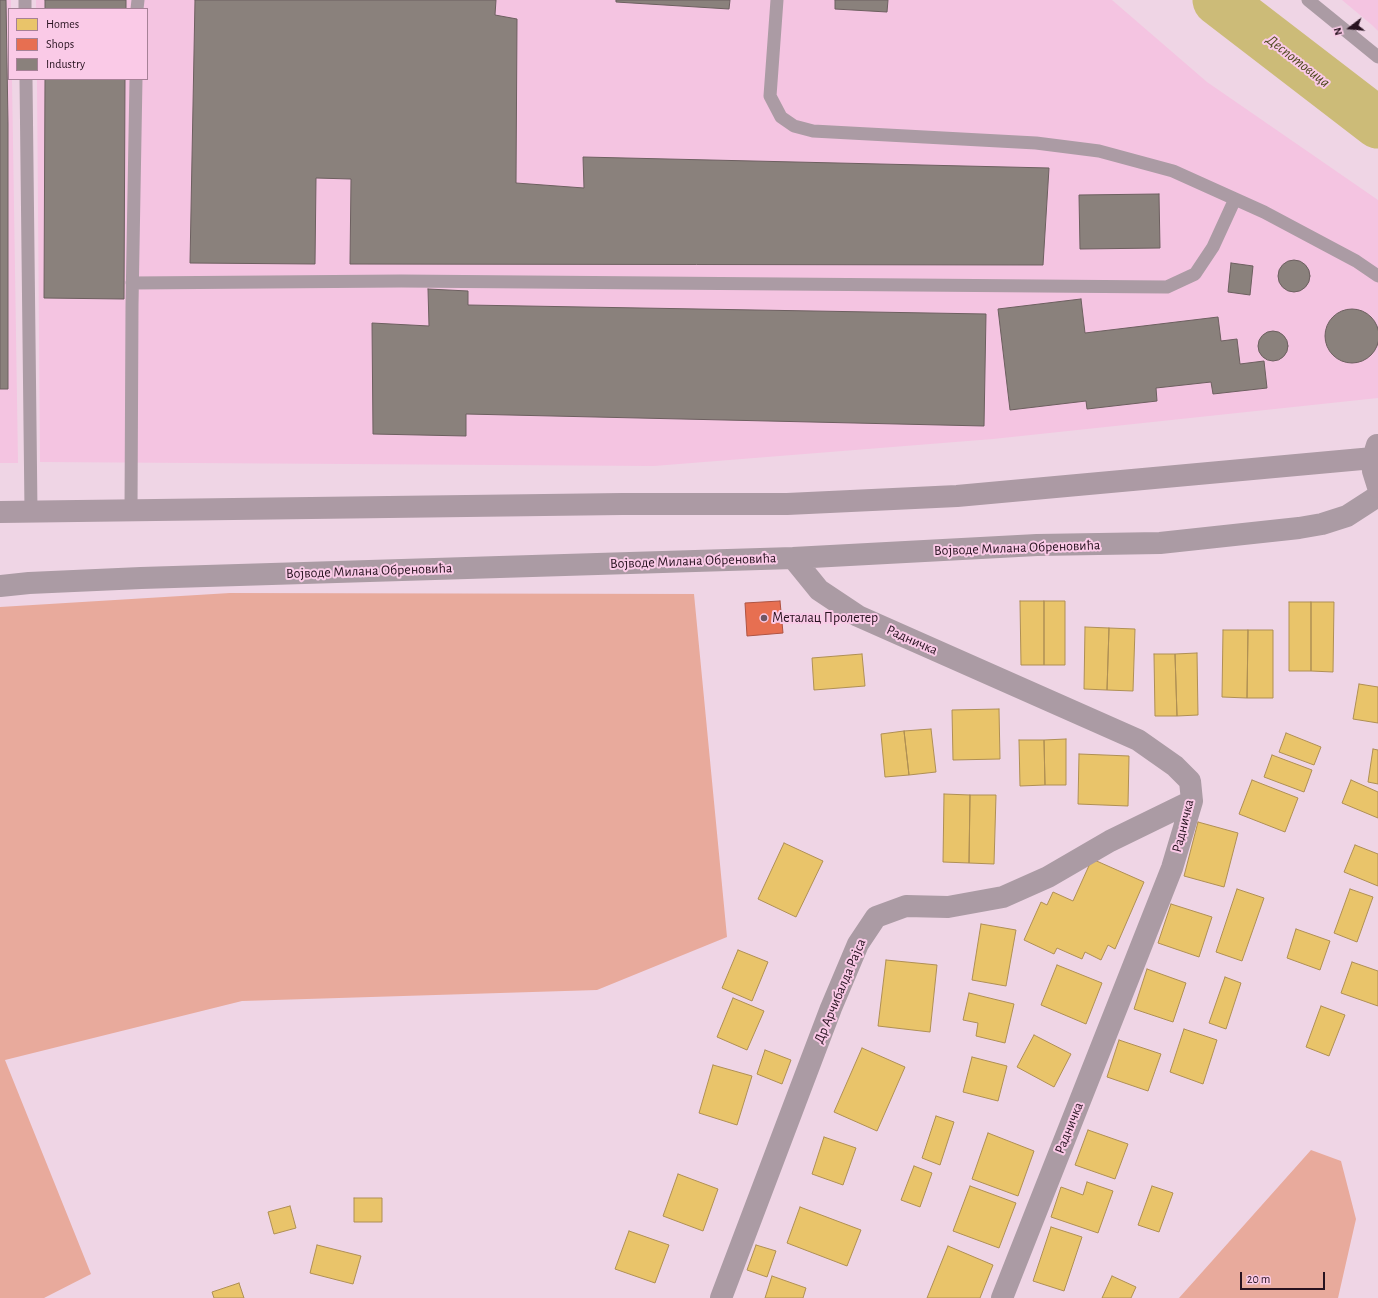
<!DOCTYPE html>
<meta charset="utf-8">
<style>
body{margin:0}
#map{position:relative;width:1378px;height:1298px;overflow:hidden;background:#efd5e5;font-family:"Alegreya Sans",sans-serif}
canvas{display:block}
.legend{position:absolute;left:8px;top:8px;width:140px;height:72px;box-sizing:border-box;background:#facae7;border:1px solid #a68197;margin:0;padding:5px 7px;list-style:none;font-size:12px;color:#281320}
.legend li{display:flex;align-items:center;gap:8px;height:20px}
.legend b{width:20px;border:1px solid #a68197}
.north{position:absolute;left:1330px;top:8px;width:40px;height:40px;-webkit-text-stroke:3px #facae7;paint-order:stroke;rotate:254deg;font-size:11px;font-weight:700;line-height:16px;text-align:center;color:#281320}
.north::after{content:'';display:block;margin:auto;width:14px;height:18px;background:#281320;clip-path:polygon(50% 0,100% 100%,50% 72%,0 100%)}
.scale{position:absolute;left:1240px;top:1272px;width:85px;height:18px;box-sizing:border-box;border:2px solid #281320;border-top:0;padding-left:5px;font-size:12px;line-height:14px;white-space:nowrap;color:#281320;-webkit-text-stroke:3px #facae7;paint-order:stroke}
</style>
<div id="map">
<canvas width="1378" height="1298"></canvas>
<ul class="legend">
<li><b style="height:11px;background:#e9c46a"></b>Homes</li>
<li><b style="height:11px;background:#e76f51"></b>Shops</li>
<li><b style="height:11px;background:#8a817c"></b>Industry</li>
</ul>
<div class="north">N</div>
<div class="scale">20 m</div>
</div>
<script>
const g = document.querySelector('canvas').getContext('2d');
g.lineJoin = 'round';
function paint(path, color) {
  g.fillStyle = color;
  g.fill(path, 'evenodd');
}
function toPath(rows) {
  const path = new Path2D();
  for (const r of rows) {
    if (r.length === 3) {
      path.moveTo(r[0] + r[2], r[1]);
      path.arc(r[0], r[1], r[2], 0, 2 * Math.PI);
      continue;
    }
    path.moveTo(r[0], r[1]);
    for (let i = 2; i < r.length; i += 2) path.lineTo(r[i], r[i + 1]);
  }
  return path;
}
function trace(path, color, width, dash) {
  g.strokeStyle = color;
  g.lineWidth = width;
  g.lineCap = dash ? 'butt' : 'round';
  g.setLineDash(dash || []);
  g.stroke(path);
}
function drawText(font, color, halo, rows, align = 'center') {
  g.font = font + ' "Alegreya Sans",sans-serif';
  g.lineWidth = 4;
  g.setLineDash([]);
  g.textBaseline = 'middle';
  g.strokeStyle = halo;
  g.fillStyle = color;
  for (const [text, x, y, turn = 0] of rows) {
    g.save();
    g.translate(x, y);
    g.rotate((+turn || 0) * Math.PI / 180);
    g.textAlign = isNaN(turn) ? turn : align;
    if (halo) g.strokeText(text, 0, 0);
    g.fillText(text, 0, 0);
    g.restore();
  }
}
const built = toPath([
 [0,0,11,0,11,9,9,9,9,79,12,79,18,463,0,463],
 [36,0,1112,0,1207,82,1378,200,1378,398,993,439,654,466,40,462,37,79,147,79,147,9,36,9],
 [1342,0,1378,0,1378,31,1372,25]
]);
const forest = toPath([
 [230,593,694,594,727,937,597,990,242,1001,5,1060,91,1274,44,1298,0,1298,0,607],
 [1311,1150,1341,1161,1356,1219,1338,1298,1179,1298]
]);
const homes = toPath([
 [1020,601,1044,601,1044,665,1021,665,1020,601],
 [1044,601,1065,601,1065,665,1044,665,1044,601],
 [1289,602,1311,602,1311,671,1289,671,1289,602],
 [1311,602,1334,602,1333,672,1311,671,1311,602],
 [1085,627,1109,628,1107,690,1084,689,1085,627],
 [1109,628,1135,629,1133,691,1107,690,1109,628],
 [1223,630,1248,630,1247,698,1222,697,1223,630],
 [1248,630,1273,630,1273,698,1247,698,1248,630],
 [1197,653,1198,715,1177,716,1175,654,1197,653],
 [862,654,865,686,814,690,812,658,862,654],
 [1154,654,1175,654,1177,716,1155,716,1154,654],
 [1359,684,1378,687,1378,723,1353,719,1359,684],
 [999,709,1000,759,953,760,952,710,999,709],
 [931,729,936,772,909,775,904,731,931,729],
 [904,731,909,775,885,777,881,734,904,731],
 [1286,733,1321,747,1314,765,1279,752,1286,733],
 [1066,739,1066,785,1045,785,1044,740,1066,739],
 [1019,740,1044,740,1045,785,1020,786,1019,740],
 [1373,749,1378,750,1378,784,1368,782,1373,749],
 [1079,754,1129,756,1128,806,1078,804,1079,754],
 [1272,755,1312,770,1304,792,1264,777,1272,755],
 [1252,780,1298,798,1285,832,1239,814,1252,780],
 [1351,780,1378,792,1378,818,1342,803,1351,780],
 [944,794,970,795,969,863,943,862,944,794],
 [970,795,996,795,994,864,969,863,970,795],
 [1198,822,1238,833,1224,887,1184,876,1198,822],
 [784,843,823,861,796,917,758,899,784,843],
 [1355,845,1378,854,1378,886,1344,872,1355,845],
 [1092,859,1144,882,1115,949,1108,945,1101,960,1085,952,1082,959,1057,948,1054,954,1024,940,1041,902,1047,905,1053,892,1073,901,1092,859],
 [1237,889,1264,898,1242,961,1216,952,1237,889],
 [1350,889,1373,897,1357,942,1334,933,1350,889],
 [1171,904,1212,917,1199,957,1158,943,1171,904],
 [981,924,1016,930,1006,986,972,980,981,924],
 [1296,929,1330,941,1320,970,1287,958,1296,929],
 [738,950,768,962,752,1001,722,988,738,950],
 [886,960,937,965,930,1032,878,1026,886,960],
 [1352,962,1378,971,1378,1006,1341,993,1352,962],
 [1057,965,1102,983,1086,1024,1041,1005,1057,965],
 [1147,969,1186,983,1173,1022,1134,1009,1147,969],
 [1225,977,1241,983,1226,1029,1209,1023,1225,977],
 [969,993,1014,1004,1005,1043,976,1036,978,1023,963,1020,969,993],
 [733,998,764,1011,747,1050,717,1037,733,998],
 [1321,1006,1345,1015,1329,1056,1306,1047,1321,1006],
 [1184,1029,1217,1040,1203,1084,1170,1072,1184,1029],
 [1034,1035,1071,1054,1054,1087,1017,1067,1034,1035],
 [1119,1040,1161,1054,1148,1091,1107,1077,1119,1040],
 [862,1048,905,1067,877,1131,834,1112,862,1048],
 [765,1050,791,1060,782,1084,757,1074,765,1050],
 [972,1057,1007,1066,998,1101,963,1092,972,1057],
 [713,1065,752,1076,737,1125,699,1113,713,1065],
 [936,1116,954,1122,940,1165,922,1158,936,1116],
 [1088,1130,1128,1144,1115,1179,1075,1165,1088,1130],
 [988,1133,1034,1151,1018,1196,972,1179,988,1133],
 [824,1137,856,1148,843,1185,812,1174,824,1137],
 [914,1166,932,1173,920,1207,901,1200,914,1166],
 [678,1174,718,1189,703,1231,663,1216,678,1174],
 [1087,1182,1113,1191,1098,1233,1051,1217,1061,1187,1083,1195,1087,1182],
 [970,1186,1016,1203,999,1248,953,1231,970,1186],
 [1152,1186,1173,1193,1159,1232,1138,1225,1152,1186],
 [354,1198,382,1198,382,1222,354,1222,354,1198],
 [290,1206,296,1228,274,1234,268,1212,290,1206],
 [800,1207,861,1230,847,1266,787,1243,800,1207],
 [1051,1227,1082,1237,1064,1291,1033,1281,1051,1227],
 [629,1231,669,1245,655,1283,615,1269,629,1231],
 [317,1245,361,1256,353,1284,310,1273,317,1245],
 [756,1245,776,1251,767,1277,747,1270,756,1245],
 [948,1246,993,1265,980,1298,927,1298,948,1246],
 [772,1276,806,1288,803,1298,765,1298,772,1276],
 [1112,1276,1136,1287,1131,1298,1102,1298,1112,1276],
 [239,1283,244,1298,214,1298,212,1292,239,1283]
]);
const shops = toPath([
 [780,601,783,633,747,636,745,603,780,601]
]);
const industry = toPath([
 [0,0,6,0,8,124,8,389,0,389,0,0],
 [45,0,126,0,126,9,45,9,45,0],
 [195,0,496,0,495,15,517,19,516,183,584,188,583,157,1049,168,1043,265,350,264,351,179,316,178,315,264,190,263,195,0],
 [616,0,730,0,729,9,616,2,616,0],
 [835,0,888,0,887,12,835,9,835,0],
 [45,79,125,79,124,299,44,298,45,79],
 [1159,194,1160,248,1080,249,1079,195,1159,194],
 [1294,276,16],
 [1231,263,1253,266,1250,295,1228,292,1231,263],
 [428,289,468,291,468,305,986,314,984,426,466,414,466,436,373,434,372,323,429,326,428,289],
 [1081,299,1085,333,1218,317,1221,341,1237,339,1240,364,1264,361,1267,388,1213,394,1211,382,1156,388,1157,401,1087,409,1086,401,1010,410,998,309,1081,299],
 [1352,336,27],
 [1273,346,15]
]);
const river = toPath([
 [1218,0,1378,123]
]);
const lane = toPath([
 [25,0,25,9],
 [777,0,770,96,781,117,794,126,813,131,1036,143,1099,151,1173,171,1264,212,1356,261,1378,276],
 [1308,0,1378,57],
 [137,9,138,0],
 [26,79,31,511],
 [132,283,401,281,1167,287,1195,274,1213,247,1235,199],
 [131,510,132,305,136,79]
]);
const street = toPath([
 [793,558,819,590,858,616,1138,740,1175,766,1190,781,1192,801,1172,868,1002,1298],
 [0,586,29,583,141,578,793,558,1037,545,1160,543,1299,528,1322,524,1347,516,1378,496],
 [721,1298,831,1008,858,944,876,917,906,906,948,907,1003,897,1048,877,1110,841,1192,801]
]);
const secondary = toPath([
 [1377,445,1373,458,1373,471,1378,487],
 [0,512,622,504,787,504,957,496,1373,458]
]);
const markers = [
 [764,618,4,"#6e5765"]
];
const streetNames = [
 ["Војводе Милана Обреновића",1017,548,-2],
 ["Војводе Милана Обреновића",693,561,-2],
 ["Војводе Милана Обреновића",369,571,-2],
 ["Радничка",912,640,24],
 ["Радничка",1183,826,-76],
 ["Др Арчибалда Рајса",840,991,-67],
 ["Радничка",1069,1128,-68]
];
const poiNames = [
 ["Металац Пролетер",772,618]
];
const waterNames = [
 ["Деспотовица",1298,61,38]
];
paint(built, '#f4c4e1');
paint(forest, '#e8aa9c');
paint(homes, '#e9c46a');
trace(homes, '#af8f54', 1);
paint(shops, '#e76f51');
trace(shops, '#ae5342', 1);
paint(industry, '#8a817c');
trace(industry, '#6d6060', 1);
trace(river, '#ccbb78', 51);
trace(lane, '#ab9ba4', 13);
trace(street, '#ab9ba4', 22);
trace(secondary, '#ac9aa4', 22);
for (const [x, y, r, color] of markers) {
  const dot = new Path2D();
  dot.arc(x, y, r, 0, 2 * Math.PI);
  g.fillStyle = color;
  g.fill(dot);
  trace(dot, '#facae7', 1.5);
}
drawText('14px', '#281320', '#facae7', streetNames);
drawText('14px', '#281320', '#facae7', poiNames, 'left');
drawText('italic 15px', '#4f491f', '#facae7', waterNames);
</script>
